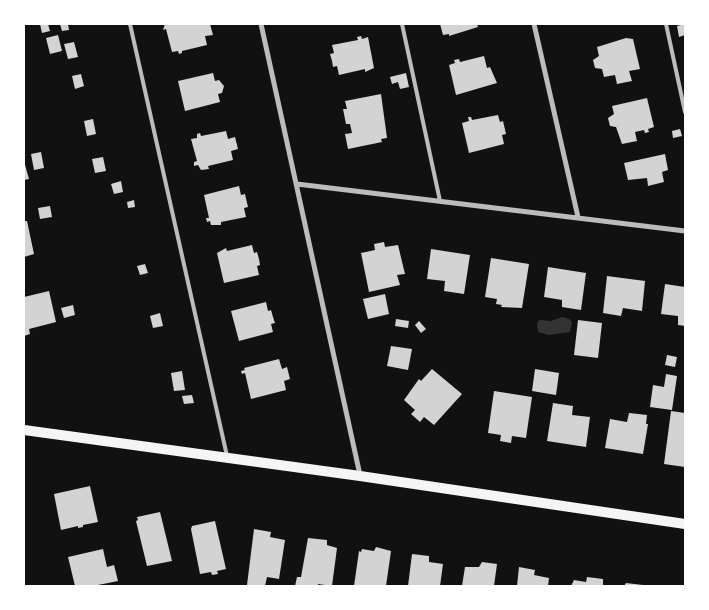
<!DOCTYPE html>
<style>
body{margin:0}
#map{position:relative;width:709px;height:610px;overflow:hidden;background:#111;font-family:Quicksand,sans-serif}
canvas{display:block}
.frame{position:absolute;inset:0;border:25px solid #fff;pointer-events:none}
</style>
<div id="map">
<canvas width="709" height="610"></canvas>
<div class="frame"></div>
</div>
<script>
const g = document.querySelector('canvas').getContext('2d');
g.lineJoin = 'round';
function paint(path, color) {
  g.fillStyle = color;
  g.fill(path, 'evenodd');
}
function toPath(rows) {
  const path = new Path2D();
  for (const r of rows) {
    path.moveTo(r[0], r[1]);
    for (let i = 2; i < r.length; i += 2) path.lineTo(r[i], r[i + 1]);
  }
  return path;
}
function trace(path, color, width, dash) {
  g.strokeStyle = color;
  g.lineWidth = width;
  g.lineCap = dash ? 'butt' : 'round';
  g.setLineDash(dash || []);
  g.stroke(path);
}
const water = toPath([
 [562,317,569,319,572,322,570,332,549,335,538,332,537,324,539,320,551,321]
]);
const building = toPath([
 [40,24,48,24,50,31,42,33],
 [60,24,68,24,69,30,62,31],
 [165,24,210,24,213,35,205,36,207,45,182,51,182,53,179,54,178,51,172,52,166,29,163,30],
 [440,24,477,24,478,27,449,36,449,34,443,35],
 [685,24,685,35,679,37,677,26],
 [58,35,62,51,50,54,46,38],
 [361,36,362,39,368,37,374,68,365,72,365,69,339,75,337,66,333,67,332,61,330,54,334,53,332,45,358,40,357,37],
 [626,38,633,39,640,69,629,71,632,81,617,84,615,75,604,77,602,69,595,68,593,60,599,56,597,47],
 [74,42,78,57,68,59,64,44],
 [484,56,487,68,490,67,497,83,456,95,449,65,455,63,454,60,459,59,460,62],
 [213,73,215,81,219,80,224,86,222,93,218,94,220,102,185,111,178,81],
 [406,73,409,87,400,89,398,82,392,84,390,77],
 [81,74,84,86,75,89,72,76],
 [381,94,387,138,381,139,382,142,348,149,345,134,352,133,350,124,346,124,343,109,347,109,345,101],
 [647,98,654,127,648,129,649,132,645,133,644,130,635,132,637,141,622,144,616,127,610,126,608,118,614,114,612,106],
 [498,115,500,122,503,121,506,134,502,135,504,144,469,153,462,123,469,121,468,117,471,117,472,120],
 [93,119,96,134,87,136,84,121],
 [680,129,682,136,673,138,672,131],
 [226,131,228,139,235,137,238,149,231,151,233,160,208,166,209,169,201,170,198,165,194,166,194,162,197,161,191,139,197,138,197,134,200,133,201,136],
 [41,152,44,168,34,170,31,154],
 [665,154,668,170,662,172,664,182,648,186,647,178,628,180,624,163],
 [103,157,106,171,95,173,92,159],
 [24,161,29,179,24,180],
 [121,181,123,192,114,194,111,184],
 [239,186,241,195,245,194,247,203,248,207,244,208,246,217,221,222,221,225,211,225,210,221,207,222,206,218,209,218,204,195],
 [134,200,135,207,128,208,127,202],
 [50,206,52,217,40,219,38,208],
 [24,221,27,221,34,254,24,257],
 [384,242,385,247,398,245,405,274,397,275,400,285,369,292,361,253,375,250,374,244],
 [252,245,254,253,257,252,259,259,260,265,257,266,259,275,224,283,217,253,226,248,227,251],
 [431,249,470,255,464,294,444,291,445,281,427,279],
 [491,258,529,264,522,308,501,307,502,305,496,304,497,299,485,297],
 [145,264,148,273,140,275,137,266],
 [548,267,586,273,581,310,562,307,562,300,544,297],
 [607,276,645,281,642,311,623,308,621,316,603,313],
 [665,284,685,287,685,326,678,325,678,316,661,314],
 [49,291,56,322,29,329,30,334,24,336,24,297],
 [385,294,389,314,368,319,363,299],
 [266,302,268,311,271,310,273,317,275,323,271,324,273,332,239,341,231,311],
 [73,305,75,315,64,318,61,308],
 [160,313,163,326,153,328,150,316],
 [396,319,409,321,408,328,395,326],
 [578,320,602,323,598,358,574,355],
 [419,321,426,329,421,333,415,325],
 [391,346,412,349,408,370,387,366],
 [667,355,677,357,675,367,665,365],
 [279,359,282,369,287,367,290,379,284,381,286,390,251,399,245,373,242,374,241,371,245,370,244,368],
 [432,369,462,394,434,425,424,417,420,422,411,414,415,410,404,400,419,379,421,381],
 [535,369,559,373,556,395,532,391],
 [182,371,185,390,174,391,171,373],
 [666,374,677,376,672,410,650,407,653,385,664,387],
 [494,391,532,397,526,438,512,436,511,443,500,441,501,435,488,433],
 [192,395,194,403,184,404,182,396],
 [553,403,573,406,572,415,590,417,586,447,547,441],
 [671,411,685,413,685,467,664,464],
 [629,413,647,415,646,424,648,424,643,454,605,448,610,419,627,422],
 [90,486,98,522,83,525,83,527,78,528,78,526,61,530,54,494],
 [160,512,172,561,147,566,136,521,138,520,137,517],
 [215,521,226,569,217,571,218,574,212,575,211,572,200,574,191,529,192,526],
 [254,529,271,532,270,537,285,540,279,579,267,577,265,586,247,585],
 [308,538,327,540,327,545,337,548,332,586,318,584,318,586,295,586,297,577,301,577],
 [376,547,391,551,386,586,354,586,359,551,361,552,362,549,374,551],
 [103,549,107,567,114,565,118,581,93,586,75,586,68,557],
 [412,554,429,556,429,562,443,564,440,586,408,586],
 [482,562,497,564,494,586,462,586,465,567,479,567],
 [519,567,535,570,534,575,549,578,548,586,517,586],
 [587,577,603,579,603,586,571,586,574,580,586,582],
 [626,583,643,585,643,586,624,586]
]);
const service = toPath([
 [130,24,227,456],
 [402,24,440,201],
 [666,24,685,112]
]);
const minor = toPath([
 [261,24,360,475],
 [534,24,578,217],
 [297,184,685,231]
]);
const secondary = toPath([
 [24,430,360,476,685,524]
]);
paint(water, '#333');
paint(building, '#d3d3d3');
trace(service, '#bcbcbc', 4);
trace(minor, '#bcbcbc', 5);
trace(secondary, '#f5f5f5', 10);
</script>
